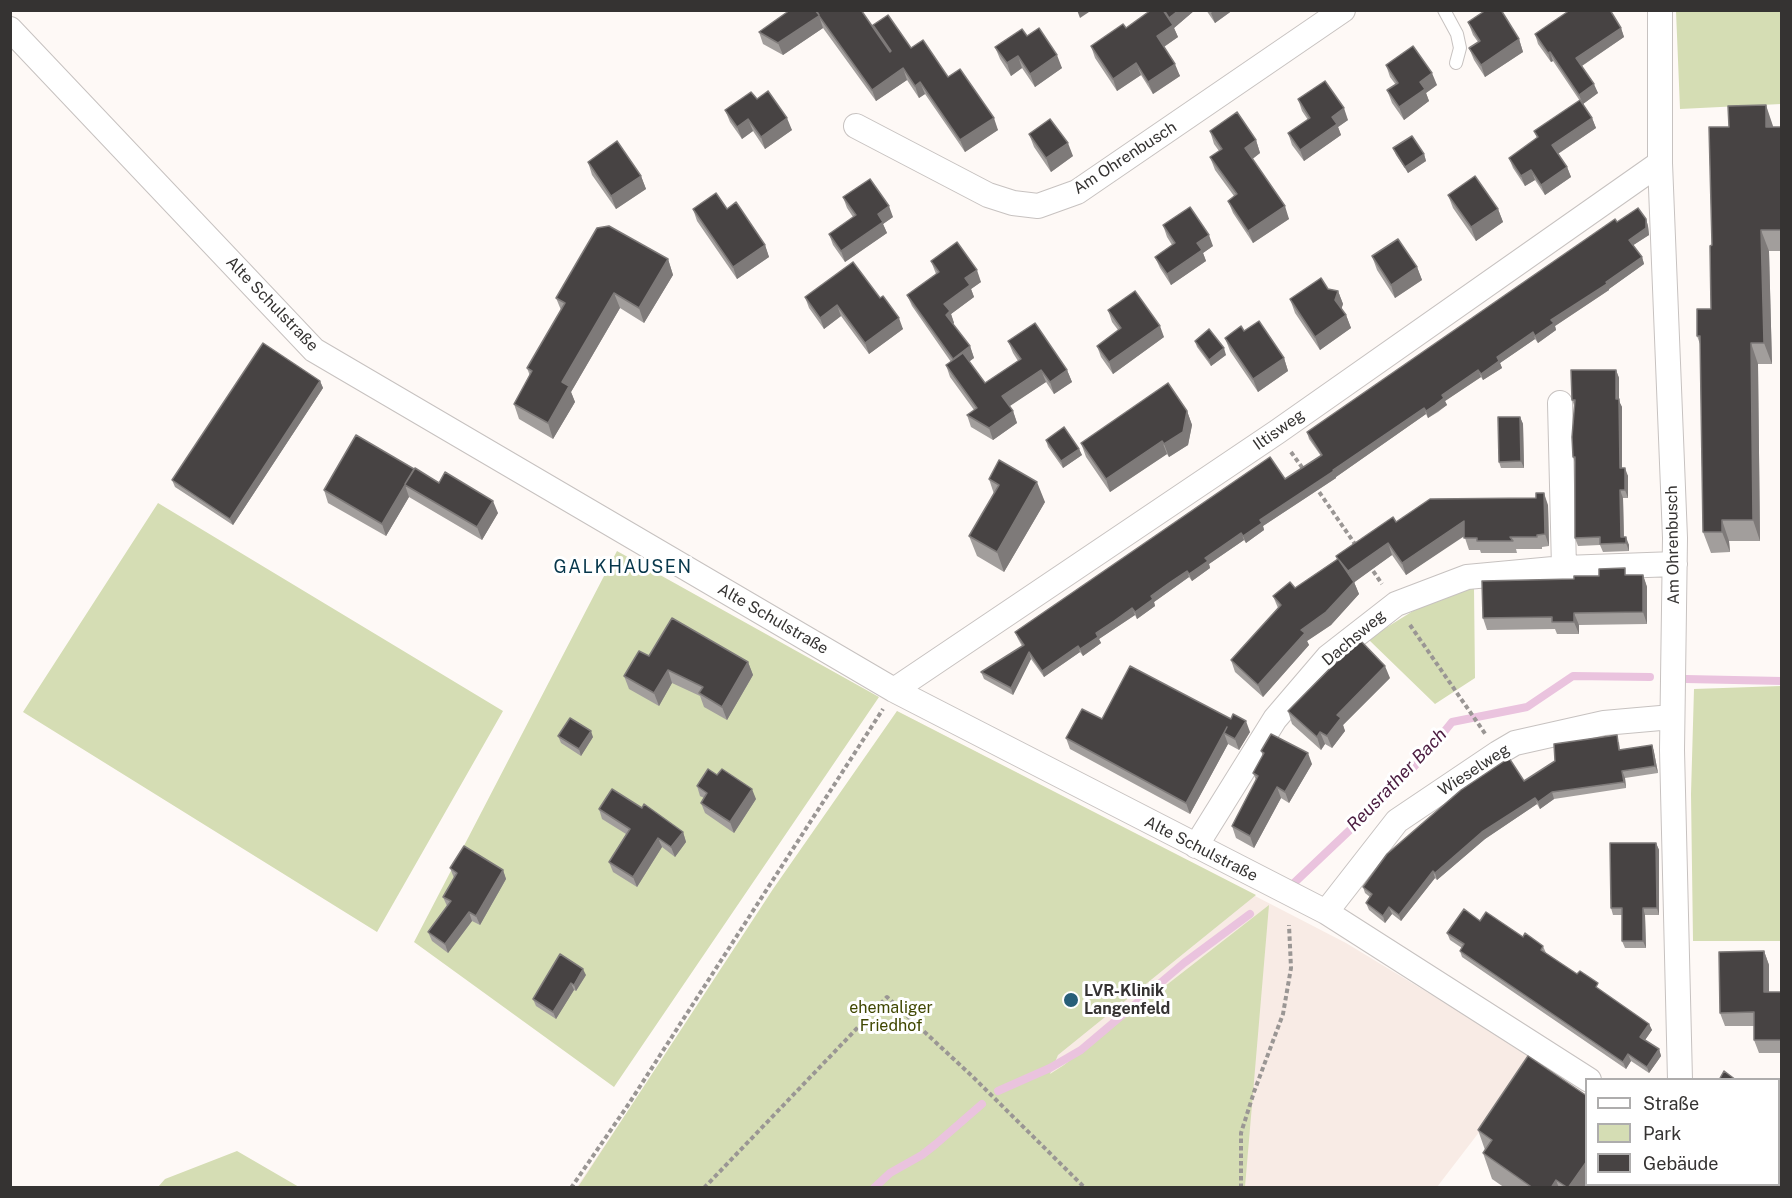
<!DOCTYPE html>
<meta charset="utf-8">
<style>
body{margin:0}
#map{position:relative;width:1792px;height:1198px;overflow:hidden;background:#fef9f6;font-family:"Public Sans",sans-serif}
canvas{display:block}
.frame{position:absolute;inset:0;border:12px solid #353332;pointer-events:none}
.legend{position:absolute;left:1585px;top:1078px;width:195px;height:108px;box-sizing:border-box;background:#fff;border:2px solid #aeadad;margin:0;padding:8px 10px;list-style:none;font-size:18px;color:#353332}
.legend li{display:flex;align-items:center;gap:12px;height:30px}
.legend b{width:30px;border:2px solid #aeadad}
</style>
<div id="map">
<canvas width="1792" height="1198"></canvas>
<div class="frame"></div>
<ul class="legend">
<li><b style="height:8px;background:#fff"></b>Straße</li>
<li><b style="height:16px;background:#d5ddb4"></b>Park</li>
<li><b style="height:16px;background:#474343"></b>Gebäude</li>
</ul>
</div>
<script>
const g = document.querySelector('canvas').getContext('2d');
g.lineJoin = 'round';
function paint(path, color) {
  g.fillStyle = color;
  g.fill(path, 'evenodd');
}
function toPath(rows) {
  const path = new Path2D();
  for (const r of rows) {
    path.moveTo(r[0], r[1]);
    for (let i = 2; i < r.length; i += 2) path.lineTo(r[i], r[i + 1]);
  }
  return path;
}
function trace(path, color, width, dash) {
  g.strokeStyle = color;
  g.lineWidth = width;
  g.lineCap = dash ? 'butt' : 'round';
  g.setLineDash(dash || []);
  g.stroke(path);
}
function drawText(font, color, halo, rows, align = 'center') {
  g.font = font + ' "Public Sans",sans-serif';
  g.lineWidth = 6;
  g.setLineDash([]);
  g.textBaseline = 'middle';
  g.strokeStyle = halo;
  g.fillStyle = color;
  for (const [text, x, y, turn = 0] of rows) {
    g.save();
    g.translate(x, y);
    g.rotate((+turn || 0) * Math.PI / 180);
    g.textAlign = isNaN(turn) ? turn : align;
    if (halo) g.strokeText(text, 0, 0);
    g.fillText(text, 0, 0);
    g.restore();
  }
}
const built = toPath([
 [897,711,1346,943,1536,1058,1437,1187,576,1188]
]);
const green = toPath([
 [1676,11,1781,11,1781,104,1680,109],
 [158,503,503,711,377,932,23,712],
 [617,551,879,697,614,1087,414,942],
 [1474,588,1475,678,1435,704,1368,639,1421,606,1447,595],
 [1781,686,1781,941,1693,941,1691,794,1694,689],
 [897,711,1256,895,1058,1055,1050,1074,1064,1065,1269,905,1245,1187,578,1187,773,889],
 [237,1151,299,1187,158,1187,165,1179]
]);
const stream = toPath([
 [1686,679,1782,681],
 [1294,883,1390,792,1427,753,1452,722,1527,707,1573,676,1650,677],
 [998,1091,1050,1068,1081,1050,1184,963,1250,914],
 [874,1188,890,1173,922,1155,936,1144,982,1104]
]);
const path = toPath([
 [1291,452,1304,470],
 [1315,486,1357,547],
 [1369,565,1382,584],
 [1410,625,1486,735],
 [571,1188,628,1105,883,709],
 [704,1188,887,997,973,1077,1085,1188],
 [1241,1188,1241,1133,1254,1092,1283,1014,1291,968,1289,925],
 [1610,1188,1612,1184]
]);
const service = toPath([
 [1444,10,1457,34,1460,48,1456,63]
]);
const minor = toPath([
 [1660,10,1660,163,1675,538,1672,750,1680,1080],
 [10,29,314,350,894,690,1326,912,1589,1080],
 [856,126,988,195,1013,203,1038,206,1077,192,1343,10],
 [1560,403,1564,568],
 [894,690,1277,432,1660,163],
 [1196,846,1275,719,1328,657,1396,604,1467,577,1564,568,1675,564],
 [1326,912,1397,821,1498,753,1515,743,1604,723,1672,717],
 [1740,1184,1744,1188]
]);
const wall = toPath([
 [790,10,861,10,876,33,873,25,911,48,948,77,998,130,965,152,925,94,919,98,907,80,876,101,823,28,783,55,763,44,759,32],
 [1195,10,1174,28,1178,37,1164,47,1180,76,1153,94,1141,75,1117,91,1095,58,1091,46],
 [1206,10,1233,10,1215,23],
 [1468,22,1519,39,1523,52,1485,77,1474,60,1469,48,1478,42,1473,35],
 [1621,28,1624,37,1582,66,1598,93,1583,104,1592,118,1596,128,1558,154,1567,167,1571,177,1545,195,1535,180,1525,186,1513,168,1509,158,1537,138,1534,131,1580,101,1553,61,1551,62,1538,44,1535,34],
 [1027,36,1062,68,1035,87,1022,68,1011,76,1000,59,995,47],
 [1386,65,1437,85,1426,93,1429,101,1404,120,1392,103,1387,90,1396,85,1390,77],
 [757,99,792,130,765,149,753,131,742,139,730,122,725,110],
 [1298,99,1348,120,1338,127,1341,135,1304,161,1292,145,1288,133,1308,120,1302,111],
 [1773,127,1782,127,1782,251,1769,251,1772,364,1758,364,1760,541,1729,541,1730,552,1711,553,1703,532,1700,344,1697,336,1711,309],
 [1210,131,1256,140,1260,153,1252,159,1289,219,1253,243,1233,213,1228,201,1234,196,1215,170,1210,157,1219,151,1214,144],
 [1029,134,1073,156,1051,172,1034,147],
 [1393,148,1424,154,1426,161,1408,173,1396,155],
 [588,162,641,176,646,189,616,209,592,175],
 [1448,195,1498,209,1503,222,1476,241,1453,208],
 [843,197,893,217,883,224,887,233,845,262,833,245,829,234,853,217,847,208],
 [693,209,727,209,765,245,769,257,737,279,697,221],
 [1646,219,1648,226,1649,235,1633,245,1642,257,1644,264,1609,289,1609,290,1555,326,1556,330,1538,343,1535,339,1500,363,1502,368,1483,380,1481,377,1445,401,1447,405,1438,412,1428,418,1426,414,1336,477,1336,478,1263,526,1264,530,1246,543,1244,540,1209,564,1210,568,1192,581,1189,577,1171,590,1154,602,1155,606,1137,619,1135,615,1099,639,1101,643,1083,656,1080,652,1044,677,1031,659,1013,695,984,679,981,672,1022,646,1018,639,1015,632,1285,479,1321,456,1309,439,1307,432,1617,222],
 [1163,225,1213,246,1203,253,1206,261,1171,285,1160,268,1155,257,1172,245,1167,237],
 [1372,256,1417,267,1422,280,1395,298,1377,270],
 [668,259,673,275,644,323,620,308,571,392,575,402,553,439,519,419,514,404,530,376,527,368,561,310,556,298],
 [931,261,981,282,971,289,974,297,951,314,954,323,953,324,970,346,974,358,969,361,985,383,1018,361,1013,353,1008,341,1067,370,1072,382,1054,394,1046,382,1009,406,1013,411,1017,423,993,440,971,427,967,415,974,410,950,377,946,365,951,362,912,306,907,295,936,274],
 [1328,289,1338,291,1343,304,1341,309,1346,315,1351,328,1320,350,1295,313,1290,299],
 [805,297,880,298,903,329,869,354,841,316,824,329,809,308],
 [1108,310,1164,337,1113,374,1101,357,1097,346,1118,330,1112,322],
 [1244,331,1284,358,1288,371,1258,392,1230,351,1225,338],
 [1195,341,1226,355,1211,366,1197,347],
 [1616,370,1619,378,1619,401,1622,407,1622,468,1628,476,1628,498,1623,498,1624,537,1629,545,1629,551,1603,552,1600,545,1578,546,1575,538,1575,462,1573,457,1575,408,1572,400],
 [320,381,323,388,233,525,175,487,172,480],
 [1187,411,1192,425,1188,445,1169,457,1167,454,1110,492,1086,457,1081,443],
 [1520,417,1523,424,1524,468,1501,468,1499,462],
 [1046,440,1079,449,1082,455,1063,468,1048,447],
 [414,469,498,513,482,540,409,497,386,536,328,503,324,490],
 [989,479,1045,502,1004,572,977,556,969,536,994,494],
 [1548,505,1549,546,1542,547,1542,549,1516,549,1517,553,1481,553,1480,550,1469,550,1464,535,1406,575,1392,555,1354,582,1359,594,1331,625,1307,641,1309,645,1263,697,1235,672,1231,660,1278,608,1273,596,1295,588,1337,559,1336,556,1396,522],
 [1628,575,1643,575,1647,587,1647,624,1579,625,1579,634,1557,634,1555,629,1487,630,1483,618,1574,579],
 [649,656,748,662,753,675,727,720,704,707,700,696,672,683,659,706,629,689,624,676],
 [1390,678,1343,725,1345,731,1332,748,1325,744,1321,750,1292,724,1288,711],
 [1102,719,1250,732,1239,750,1228,744,1190,814,1070,749,1066,738],
 [558,736,593,737,581,756,561,743],
 [1619,742,1620,750,1652,745,1654,752,1658,773,1625,778,1626,788,1554,799,1540,809,1537,804,1485,839,1437,880,1435,878,1401,921,1392,914,1385,923,1369,910,1366,903,1370,897,1365,893,1363,887,1524,781],
 [1261,751,1312,764,1289,803,1281,798,1254,848,1236,838,1232,826,1256,780,1253,773,1263,756],
 [697,786,756,799,734,833,705,813,701,803,704,798,700,796],
 [642,808,683,832,686,842,675,857,662,847,637,887,613,872,609,862,626,834,602,819,599,809],
 [1656,843,1659,850,1659,915,1645,915,1646,948,1625,948,1622,941,1622,915,1613,915,1611,908],
 [450,868,503,870,506,879,480,925,472,921,448,953,432,941,428,932,447,906,443,897,454,878],
 [1480,921,1523,937,1543,946,1546,953,1649,1024,1652,1030,1645,1040,1659,1049,1661,1056,1649,1073,1631,1061,1626,1069,1462,957,1460,951,1462,948,1450,940,1447,933],
 [1764,951,1769,965,1769,992,1782,992,1782,1053,1759,1053,1754,1040,1754,1026,1725,1026,1720,1013],
 [586,975,576,991,574,990,556,1019,536,1006,533,999],
 [1779,1101,1782,1103,1782,1173,1779,1171],
 [1478,1130,1597,1185,1595,1188,1505,1188,1492,1179,1483,1153,1485,1150]
]);
const shadedWall = toPath([
 [1077,10,1092,10,1080,18],
 [1179,10,1195,10,1174,28,1178,37,1162,48,1157,36,1169,18],
 [1214,10,1233,10,1215,23,1211,13],
 [819,16,823,28,783,55,778,43],
 [1621,28,1624,37,1580,67,1576,58],
 [1519,39,1523,52,1485,77,1481,65],
 [1550,52,1553,61,1551,62,1548,53],
 [1057,55,1062,68,1035,87,1030,74],
 [1018,56,1022,68,1011,76,1007,63],
 [1136,63,1141,75,1117,91,1113,79],
 [1175,64,1180,76,1153,94,1148,82],
 [903,68,907,80,876,101,872,90],
 [1432,73,1437,85,1426,93,1429,101,1404,120,1399,107,1420,82],
 [920,82,925,94,919,98,915,86],
 [1594,84,1598,93,1583,104,1579,95],
 [1766,105,1773,126,1774,148,1766,127],
 [1344,108,1348,120,1338,127,1341,135,1304,161,1300,150,1332,117],
 [787,118,792,130,765,149,761,137],
 [994,118,998,130,965,152,960,140],
 [1592,118,1596,128,1556,155,1552,145],
 [748,119,753,131,742,139,737,127],
 [1256,140,1260,153,1250,161,1245,148],
 [1068,143,1073,156,1051,172,1046,158],
 [1424,154,1426,161,1408,173,1405,167],
 [1567,167,1571,177,1545,195,1541,185],
 [1531,170,1535,180,1525,186,1521,176],
 [641,176,646,189,616,209,611,196],
 [889,206,893,217,883,224,887,233,845,262,841,251,878,214],
 [1285,206,1289,219,1253,243,1248,231],
 [1498,209,1503,222,1476,241,1471,227],
 [1646,219,1648,226,1649,235,1632,246,1629,240],
 [1761,230,1769,251,1772,364,1764,343],
 [1209,235,1213,246,1203,253,1206,261,1171,285,1167,274,1197,243],
 [765,245,769,257,737,279,733,267],
 [1642,257,1644,264,1609,289,1609,290,1555,326,1556,330,1538,343,1535,336,1551,320],
 [668,259,673,275,644,323,639,308],
 [1417,267,1422,280,1395,298,1391,285],
 [977,270,981,282,971,289,974,297,951,314,954,323,950,326,946,315,944,304,965,278],
 [1338,291,1343,304,1340,313,1335,300],
 [614,293,620,308,571,392,575,402,553,439,548,423,562,382],
 [837,305,841,316,824,329,820,318],
 [1346,315,1351,328,1320,350,1315,337],
 [899,318,903,329,869,354,865,343],
 [1160,326,1164,337,1113,374,1109,362],
 [1533,332,1535,339,1500,363,1502,368,1483,380,1481,374,1497,357],
 [1751,343,1758,364,1760,541,1753,520],
 [970,346,974,358,957,371,953,359],
 [1224,348,1226,355,1211,366,1209,360],
 [1284,358,1288,371,1258,392,1253,379],
 [1041,370,1046,382,1007,408,1002,396],
 [1067,370,1072,382,1054,394,1050,382],
 [1478,370,1481,377,1445,401,1447,405,1428,418,1426,411,1442,395],
 [1616,370,1619,378,1619,401,1622,407,1622,476,1620,468],
 [320,381,323,388,233,525,230,519],
 [1424,408,1426,414,1336,477,1336,478,1263,526,1264,530,1246,543,1243,536,1260,520],
 [1013,411,1017,423,993,440,989,428],
 [1187,411,1192,425,1188,445,1169,457,1164,444],
 [1520,417,1523,424,1524,468,1521,461],
 [1162,441,1167,454,1110,492,1106,479],
 [1079,449,1082,455,1063,468,1061,461],
 [1625,468,1628,476,1628,498,1625,490],
 [1037,482,1045,502,1004,572,997,552],
 [405,485,409,497,386,536,382,524],
 [1620,490,1623,498,1624,545,1621,537],
 [1544,493,1548,505,1549,546,1545,534],
 [493,501,498,513,482,540,477,527],
 [1722,520,1729,541,1730,552,1722,532],
 [1464,521,1469,533,1406,575,1402,563],
 [1241,533,1244,540,1209,564,1210,568,1192,581,1189,574,1205,558],
 [1626,537,1629,545,1629,551,1626,543],
 [1388,543,1392,555,1352,584,1348,571],
 [1187,571,1189,577,1154,602,1155,606,1137,619,1135,612,1151,596],
 [1643,575,1647,587,1647,624,1643,612],
 [1354,582,1359,594,1331,625,1307,641,1309,645,1263,697,1258,685,1301,630],
 [1132,608,1135,615,1099,639,1101,643,1083,656,1080,649,1096,633],
 [1574,613,1579,625,1579,634,1574,622],
 [1078,646,1080,652,1044,677,1042,671],
 [1029,652,1031,659,1013,695,1011,688],
 [748,662,753,675,727,720,722,707],
 [1385,666,1390,678,1343,725,1345,731,1332,748,1327,736,1337,715],
 [668,670,672,683,659,706,654,693],
 [1246,721,1250,732,1239,750,1235,739],
 [591,731,593,737,581,756,579,749],
 [1320,732,1325,744,1321,750,1317,737],
 [1224,733,1228,744,1190,814,1186,803],
 [1652,745,1654,752,1658,773,1655,766],
 [1308,753,1312,764,1289,803,1285,792],
 [1622,771,1625,778,1626,788,1624,782],
 [1277,787,1281,798,1254,848,1250,836],
 [752,789,756,799,734,833,730,822],
 [1552,792,1554,799,1540,809,1538,802],
 [1535,798,1537,804,1485,839,1437,880,1435,873,1482,832],
 [683,832,686,842,675,857,671,847],
 [658,838,662,847,637,887,633,877],
 [1656,843,1659,850,1659,915,1657,908],
 [503,870,506,879,480,925,476,916],
 [1433,871,1435,878,1401,921,1399,915],
 [1389,907,1392,914,1385,923,1383,916],
 [1643,908,1645,915,1646,948,1643,941],
 [469,912,472,921,448,953,445,944],
 [1764,951,1769,965,1769,1005,1764,992],
 [583,969,586,975,576,991,574,985],
 [571,983,574,990,556,1019,553,1012],
 [1649,1024,1652,1030,1643,1043,1640,1037],
 [1659,1049,1661,1056,1649,1073,1647,1067],
 [1628,1054,1631,1061,1626,1069,1623,1062],
 [1587,1161,1587,1185,1597,1185,1595,1188,1568,1188],
 [1556,1180,1559,1188,1551,1188]
]);
const building = toPath([
 [790,10,815,10,819,15,816,10,861,10,890,52,891,51,873,25,888,15,911,48,923,40,948,77,960,69,994,118,960,140,920,82,915,86,903,68,872,90,819,16,778,43,759,32,790,10],
 [1151,10,1163,10,1173,25,1157,36,1175,64,1148,82,1136,63,1113,79,1091,46,1123,24,1126,28,1151,10],
 [1164,10,1179,10,1169,18,1164,10],
 [1486,10,1501,10,1519,39,1481,65,1469,48,1480,41,1468,22,1486,10],
 [1570,10,1610,10,1621,28,1576,58,1594,84,1579,95,1550,52,1548,53,1535,34,1570,10],
 [1039,28,1057,55,1030,74,1018,56,1007,63,995,47,1022,29,1027,36,1039,28],
 [1413,46,1432,73,1420,82,1425,89,1399,107,1387,90,1398,83,1386,65,1413,46],
 [1325,81,1344,108,1332,117,1337,124,1300,150,1288,133,1310,118,1298,99,1325,81],
 [768,91,787,118,761,137,748,119,737,127,725,110,751,92,757,99,768,91],
 [1580,100,1592,118,1552,145,1567,167,1541,185,1531,170,1521,176,1509,158,1538,137,1534,131,1580,100],
 [1766,105,1766,127,1782,127,1782,230,1761,230,1764,343,1751,343,1753,520,1722,520,1722,532,1703,532,1700,336,1697,336,1697,309,1711,309,1710,246,1712,245,1709,127,1729,127,1728,106,1766,105],
 [1237,112,1256,140,1245,148,1285,206,1248,231,1228,201,1237,194,1210,157,1222,149,1210,131,1237,112],
 [1050,119,1068,143,1046,158,1029,134,1050,119],
 [1412,136,1424,154,1405,167,1393,148,1412,136],
 [617,141,641,176,611,196,588,162,617,141],
 [1475,176,1498,209,1471,227,1448,195,1475,176],
 [870,179,889,206,878,214,883,222,841,251,829,234,856,215,843,197,870,179],
 [716,193,727,209,736,202,765,245,733,267,693,209,716,193],
 [1190,207,1209,235,1197,243,1202,250,1167,274,1155,257,1175,243,1163,225,1190,207],
 [1638,208,1646,219,1646,228,1629,240,1642,257,1606,282,1607,284,1551,320,1554,323,1535,336,1533,332,1497,357,1499,361,1481,374,1478,370,1442,395,1444,398,1435,405,1426,411,1424,408,1333,470,1334,471,1260,520,1262,523,1243,536,1241,533,1205,558,1208,561,1189,574,1187,571,1169,583,1151,596,1153,599,1135,612,1132,608,1114,621,1096,633,1098,637,1080,649,1078,646,1042,671,1029,652,1011,688,981,672,1024,645,1015,632,1270,457,1285,479,1322,455,1307,432,1615,219,1617,222,1638,208],
 [609,226,668,259,639,308,614,293,562,382,569,386,548,423,514,404,532,371,527,368,565,303,556,298,597,228,609,226],
 [1398,239,1417,267,1391,285,1372,256,1398,239],
 [957,242,977,270,965,278,970,285,944,304,950,311,946,315,970,346,953,359,907,295,939,272,931,261,957,242],
 [853,262,880,298,883,296,899,318,865,343,837,305,820,318,805,297,853,262],
 [1321,278,1328,289,1338,291,1335,300,1346,315,1315,337,1290,299,1321,278],
 [1135,291,1160,326,1109,362,1097,346,1121,328,1108,310,1135,291],
 [1259,321,1284,358,1253,379,1225,338,1241,326,1244,331,1259,321],
 [1035,323,1067,370,1050,382,1041,370,1002,396,1013,411,989,428,967,415,977,408,946,365,963,353,985,383,1021,359,1008,341,1035,323],
 [1209,329,1224,348,1209,360,1195,341,1209,329],
 [263,343,320,381,230,519,172,480,263,343],
 [1571,370,1616,370,1616,399,1619,399,1620,468,1625,468,1625,490,1620,490,1621,537,1626,537,1626,543,1600,544,1600,537,1575,538,1575,457,1573,457,1572,437,1575,400,1572,400,1571,370],
 [1168,383,1187,411,1183,432,1164,444,1162,441,1106,479,1081,443,1168,383],
 [1498,417,1520,417,1521,461,1499,462,1498,417],
 [1064,427,1079,449,1061,461,1046,440,1064,427],
 [356,435,414,469,405,484,415,468,439,483,445,472,493,501,477,527,405,485,382,524,324,490,356,435],
 [999,460,1037,482,997,552,969,536,999,485,989,479,999,460],
 [1536,493,1544,493,1545,534,1537,535,1537,537,1510,537,1513,541,1477,541,1477,538,1464,538,1464,521,1402,563,1388,543,1348,571,1339,560,1354,582,1326,612,1301,630,1305,633,1258,685,1231,660,1281,605,1273,596,1290,582,1295,588,1338,559,1336,556,1393,517,1396,522,1430,499,1536,498,1536,493],
 [1625,568,1625,575,1643,575,1643,612,1574,613,1574,622,1552,622,1552,617,1483,618,1482,581,1574,579,1574,576,1599,576,1599,569,1625,568],
 [672,618,748,662,722,707,699,693,703,687,668,670,654,693,624,676,639,651,649,656,672,618],
 [1359,639,1385,666,1337,715,1341,718,1327,736,1320,732,1317,737,1288,711,1359,639],
 [1130,666,1231,719,1233,714,1246,721,1235,739,1224,733,1227,727,1186,803,1066,738,1082,709,1102,719,1130,666],
 [570,718,591,731,579,749,558,736,570,718],
 [1271,734,1308,753,1285,792,1277,787,1250,836,1232,826,1258,776,1253,773,1264,753,1261,751,1271,734],
 [1617,735,1619,750,1652,745,1655,766,1622,771,1624,782,1552,792,1538,802,1535,798,1482,832,1435,873,1433,871,1399,915,1389,907,1383,916,1366,903,1372,894,1363,887,1387,854,1461,790,1509,758,1524,781,1555,761,1554,744,1617,735],
 [708,769,717,775,722,769,752,789,730,822,701,803,707,793,697,786,708,769],
 [612,789,642,808,644,804,683,832,671,847,658,838,633,877,609,862,630,829,599,809,612,789],
 [1610,843,1656,843,1657,908,1643,908,1643,941,1622,941,1622,908,1611,908,1610,843],
 [464,846,503,870,476,916,469,912,445,944,428,932,451,901,443,897,457,873,450,868,464,846],
 [1464,909,1480,921,1486,912,1523,937,1525,933,1543,946,1541,950,1577,974,1580,971,1598,983,1596,987,1649,1024,1640,1037,1659,1049,1647,1067,1628,1054,1623,1062,1460,951,1464,944,1447,933,1464,909],
 [1764,951,1764,992,1782,992,1781,1040,1754,1040,1754,1012,1720,1013,1719,952,1764,951],
 [560,954,583,969,574,985,571,983,553,1012,533,999,560,954],
 [1528,1056,1587,1096,1587,1161,1568,1188,1556,1180,1551,1188,1533,1188,1483,1153,1492,1140,1478,1130,1528,1056],
 [1724,1071,1736,1080,1719,1080,1724,1071],
 [1779,1101,1782,1103,1782,1106,1779,1109,1782,1111,1782,1167,1779,1165,1779,1101],
 [1618,1185,1659,1185,1664,1187,1616,1188,1618,1185]
]);
const markers = [
 [1071,1000,8,"#275e78"]
];
const streetNames = [
 ["Am Ohrenbusch",1125,158,-33],
 ["Alte Schulstraße",272,304,46],
 ["Iltisweg",1279,430,-35],
 ["Am Ohrenbusch",1673,545,-91],
 ["Alte Schulstraße",773,619,30],
 ["Dachsweg",1354,638,-40],
 ["Wieselweg",1474,770,-33],
 ["Alte Schulstraße",1201,849,27]
];
const poiNames = [
 ["LVR-Klinik",1084,991],
 ["Langenfeld",1084,1009]
];
const parkNames = [
 ["ehemaliger",891,1008],
 ["Friedhof",891,1026]
];
const neighbourhoodNames = [
 ["GALKHAUSEN",623,567]
];
const waterNames = [
 ["Reusrather Bach",1397,780,-46]
];
paint(built, '#f8ebe5');
paint(green, '#d5ddb4');
trace(stream, '#eac3de', 8);
trace(service, '#c7c2c0', 14);
trace(minor, '#c7c2c0', 26);
trace(path, '#9a9694', 4, [4.5, 3]);
trace(service, '#fff', 12);
trace(minor, '#fff', 24);
paint(wall, '#a29e9c');
paint(shadedWall, '#7e7a79');
paint(building, '#474343');
trace(building, '#7e7a79', 1.5);
for (const [x, y, r, color] of markers) {
  const dot = new Path2D();
  dot.arc(x, y, r, 0, 2 * Math.PI);
  g.fillStyle = color;
  g.fill(dot);
  trace(dot, '#fff', 2);
}
drawText('16px', '#353332', '#fff', streetNames);
drawText('bold 16px', '#353332', '#fff', poiNames, 'left');
drawText('16px', '#404701', '#fff', parkNames);
g.letterSpacing = '1.5px';
drawText('18px', '#06364a', '#fff', neighbourhoodNames);
g.letterSpacing = '0px';
drawText('italic 18px', '#4a1b3f', '#fff', waterNames);
</script>
